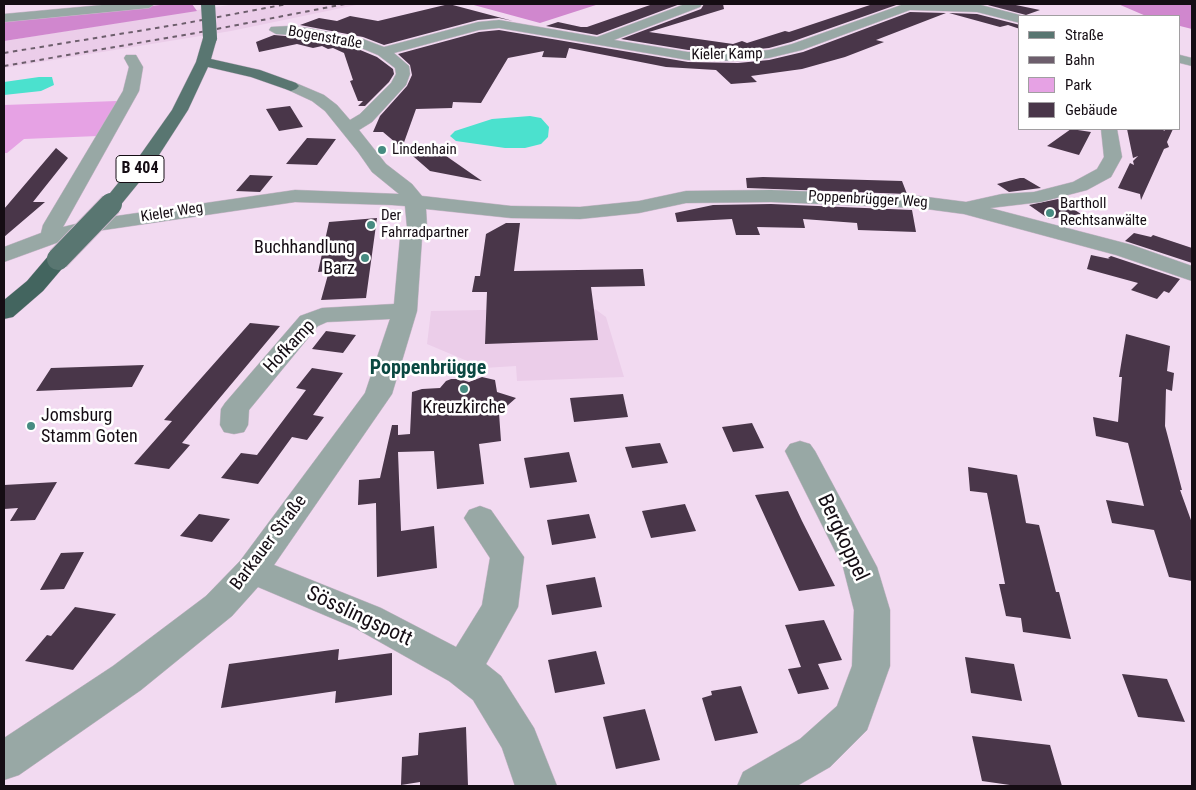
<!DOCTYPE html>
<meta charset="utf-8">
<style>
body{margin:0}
#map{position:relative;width:1196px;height:790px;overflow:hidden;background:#f2daf1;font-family:"Roboto Condensed",sans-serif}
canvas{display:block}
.frame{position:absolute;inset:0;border:5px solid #150d14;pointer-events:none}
.legend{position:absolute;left:1018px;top:15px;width:162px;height:115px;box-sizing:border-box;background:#fff;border:1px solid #a19ea1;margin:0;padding:6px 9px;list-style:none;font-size:15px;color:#150d14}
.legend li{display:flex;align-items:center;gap:10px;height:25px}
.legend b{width:25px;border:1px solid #a19ea1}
</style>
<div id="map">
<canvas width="1196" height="790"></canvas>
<div class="frame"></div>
<ul class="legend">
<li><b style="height:6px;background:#597671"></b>Straße</li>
<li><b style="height:6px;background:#6d5e6c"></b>Bahn</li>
<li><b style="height:14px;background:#e6a2e4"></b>Park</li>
<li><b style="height:14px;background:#493649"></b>Gebäude</li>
</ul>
</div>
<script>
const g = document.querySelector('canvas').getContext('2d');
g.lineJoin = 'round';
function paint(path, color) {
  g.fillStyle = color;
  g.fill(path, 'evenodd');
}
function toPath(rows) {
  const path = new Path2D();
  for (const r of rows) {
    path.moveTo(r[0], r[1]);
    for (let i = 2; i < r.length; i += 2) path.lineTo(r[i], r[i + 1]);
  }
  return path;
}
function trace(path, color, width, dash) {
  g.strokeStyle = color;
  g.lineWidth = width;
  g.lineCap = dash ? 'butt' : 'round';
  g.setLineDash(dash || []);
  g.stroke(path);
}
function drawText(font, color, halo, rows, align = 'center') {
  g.font = font + ' "Roboto Condensed",sans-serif';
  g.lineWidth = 5;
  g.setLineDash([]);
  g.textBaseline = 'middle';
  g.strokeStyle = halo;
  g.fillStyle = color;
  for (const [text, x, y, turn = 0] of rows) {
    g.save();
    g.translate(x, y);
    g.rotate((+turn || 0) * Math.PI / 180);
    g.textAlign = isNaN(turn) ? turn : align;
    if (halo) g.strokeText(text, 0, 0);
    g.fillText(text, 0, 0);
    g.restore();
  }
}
const built = toPath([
 [235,4,361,4,231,31,4,68,4,41],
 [583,308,595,309,606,317,624,377,517,381,516,366,484,368,427,344,431,311]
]);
const green = toPath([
 [117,101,98,136,24,139,7,153,4,153,4,105]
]);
const forest = toPath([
 [170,4,192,4,197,11,4,41,4,21],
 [470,4,599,4,540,23],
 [1118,4,1192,4,1192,29,1180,26,1180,16,1146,16]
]);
const water = toPath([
 [39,77,52,77,54,85,41,91,4,95,4,82],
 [530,116,541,118,549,127,548,137,541,144,525,148,505,148,456,141,450,136,455,131,492,119]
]);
const building = toPath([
 [449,4,513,21,499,18,478,20,384,45,363,37,300,25,319,18,337,21,350,16,378,21],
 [653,4,680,4,597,35,546,26,558,22,581,27,587,27],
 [704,4,723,4,724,9,649,32,733,44,742,41,747,43,785,31,789,32,873,4,899,4,791,42,769,48,738,51,688,50,621,39,701,9],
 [984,4,1011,4,1040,10,1026,15],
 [910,12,946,13,876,40,884,42,845,57,802,69,751,76,757,82,731,84,716,70,666,67,569,48,566,58,542,57,544,51,508,58,481,103,453,102,452,108,416,109,402,148,383,132,373,132,380,116,407,86,412,75,410,65,398,54,479,32,499,30,688,62,738,63,769,60,803,52],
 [949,13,977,14,1020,25,1020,29,1008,25,1000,27],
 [274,35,308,38,353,47,377,57,393,69,394,74,389,82,365,106,358,106,363,101,358,101,350,81,353,80,344,53,333,48,328,49,322,46,313,48,297,44,259,52,256,42],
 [290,106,303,127,279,131,266,109],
 [1071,129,1091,132,1079,155,1047,146],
 [1127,129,1163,129,1164,131,1166,129,1173,129,1167,142,1169,147,1164,149,1141,200,1140,194,1118,188,1130,163,1134,165,1133,161,1138,156,1133,158],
 [307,138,336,139,317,165,286,164],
 [432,144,449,158,482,181,430,171,406,150],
 [56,148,68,158,33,202,45,202,4,237,4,209],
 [250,175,273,176,260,192,236,191],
 [763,177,902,181,907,194,747,188,746,178],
 [1020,178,1024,178,1041,188,1009,192,997,184],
 [1058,199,1081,214,1049,219,1029,205],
 [771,204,912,210,916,232,858,230,857,223,803,219,805,228,757,227,760,235,736,235,732,219,677,222,675,213,713,205],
 [377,218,366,298,321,300,329,271,318,272,329,222],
 [506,223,520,223,514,271,643,269,645,286,591,287,598,340,485,344,487,292,472,292,475,276,480,276,486,234],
 [1134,233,1151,237,1153,235,1192,248,1192,263,1125,241],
 [1091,255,1110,259,1108,258,1111,256,1180,279,1169,293,1164,291,1157,299,1131,290,1138,283,1087,269],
 [250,323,280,326,182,443,190,445,169,469,134,464,172,421,164,420],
 [326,331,356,335,343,353,312,349],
 [1126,334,1170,346,1167,371,1174,373,1172,391,1166,389,1165,426,1182,490,1180,490,1192,523,1192,581,1169,577,1154,530,1112,523,1106,500,1144,506,1128,443,1096,436,1093,417,1118,422,1122,377,1119,377],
 [144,365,132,387,36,391,51,368],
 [312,368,343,373,313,415,324,417,307,440,292,437,258,484,221,478,241,453,257,455,306,390,296,388],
 [482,377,495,380,497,392,516,398,499,413,501,441,479,444,484,484,437,489,434,451,398,452,401,531,434,526,437,568,377,577,376,503,358,505,359,480,380,478,392,425,398,425,398,435,410,434,412,392,422,389,440,388,446,381,451,379,459,379,469,382],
 [623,394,628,417,574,422,570,398],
 [752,423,764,448,733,452,722,427],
 [660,443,668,463,632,468,625,447],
 [569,452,577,482,530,488,524,458],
 [968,467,1017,475,1026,523,1039,525,1056,592,1059,592,1071,639,1023,632,1021,618,1006,616,999,584,1005,584,987,493,970,491],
 [57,482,35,520,10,521,18,508,4,509,4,485],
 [788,491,802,521,835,586,799,591,755,495],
 [685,504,696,531,651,538,642,511],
 [199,514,230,519,212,542,180,536],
 [589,514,596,538,552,545,547,520],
 [84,552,64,589,40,590,61,553],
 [595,577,602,607,552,615,546,585],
 [75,607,116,614,73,670,25,661,47,635,51,636],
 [824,620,842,660,818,664,829,689,798,694,788,669,801,667,785,625],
 [339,649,338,660,392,653,392,695,335,703,336,691,221,708,229,664],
 [596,651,605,684,555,693,548,660],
 [965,657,1014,664,1022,701,971,693],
 [1122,674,1167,679,1185,722,1138,717],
 [741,686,758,733,715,741,702,698,712,695,711,691],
 [645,709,660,760,616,769,603,717],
 [466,727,468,786,420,786,420,782,401,785,402,757,418,755,419,733],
 [972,736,1050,745,1062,786,1011,786,1010,785,982,781]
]);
const minor = toPath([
 [113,4,155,4,149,8,4,22,4,14,113,4],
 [685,4,702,4,700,7,614,40,688,52,738,53,769,50,792,44,904,4,977,4,1024,16,1020,16,1020,23,977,12,910,10,802,50,769,58,738,61,688,60,499,28,479,30,394,53,409,66,410,74,406,85,372,122,359,130,386,164,412,184,422,196,511,206,580,207,639,201,686,191,771,190,919,196,966,202,1002,194,1034,192,1073,182,1097,169,1104,157,1101,129,1117,129,1122,157,1111,177,1087,190,1041,202,990,208,1132,245,1192,266,1192,281,1116,255,964,214,919,208,771,202,686,203,639,213,580,219,511,218,426,209,427,227,422,238,417,311,392,394,274,565,381,608,456,647,482,605,490,558,464,518,469,510,480,506,491,510,524,557,518,607,486,664,501,676,534,728,557,786,515,786,502,748,473,700,449,681,355,628,258,587,232,616,141,690,19,775,4,780,4,738,113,666,206,596,240,561,365,393,390,319,327,322,318,326,249,410,248,425,244,432,234,434,224,432,220,425,221,409,225,403,300,316,322,308,394,304,400,238,407,227,405,206,392,205,295,202,97,231,59,242,4,262,4,247,41,233,43,225,123,91,129,67,124,58,126,55,136,55,143,67,139,91,63,227,96,219,295,190,399,194,372,172,358,152,325,111,312,101,286,89,283,86,286,83,291,81,324,95,337,105,350,120,360,114,391,83,396,74,395,68,378,55,354,45,308,36,276,34,269,30,271,27,289,26,308,28,363,39,384,47,478,22,499,20,597,37,685,4],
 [1180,55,1192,58,1192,66,1180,63,1180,55],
 [800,441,810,444,815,451,877,567,890,610,890,666,867,730,830,767,797,786,737,786,743,772,800,739,837,706,852,666,854,610,843,567,785,451,790,444,800,441]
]);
const major = toPath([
 [210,34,217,38,211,59,260,70,296,83,299,86,296,89,291,91,251,77,208,67,188,110,150,169,119,207,112,209,105,207,102,203,136,161,172,110,196,62,203,38,210,34]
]);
const highway = toPath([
 [58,252,66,254,69,259,66,264,43,291,13,317,4,319,4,300,27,281,50,254,58,252]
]);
const rail = toPath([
 [4,53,181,24,287,4],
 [4,66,196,33,345,4]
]);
const majorBridgeFar2 = toPath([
 [208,4,210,38]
]);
const majorBridgeFar1 = toPath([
 [110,205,112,203]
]);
const majorBridge = toPath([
 [58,259,111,204]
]);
const markers = [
 [382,150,5,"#468b81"],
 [1050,213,5,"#468b81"],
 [371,225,5,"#468b81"],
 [365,258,5,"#468b81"],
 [464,389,5,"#468b81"],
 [31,426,5,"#468b81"]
];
const farStreetnames = [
 ["Bogenstraße",325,38,10],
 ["Kieler Kamp",727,55,-1],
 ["Poppenbrügger Weg",868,200,3],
 ["Kieler Weg",172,213,-9]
];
const farPoinames = [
 ["Lindenhain",392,150],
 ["Bartholl",1060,204],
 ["Rechtsanwälte",1060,221],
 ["Der",381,216],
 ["Fahrradpartner",381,233]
];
const shields = [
 [140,169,48]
];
const shieldNames = [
 ["B 404",140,169]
];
const poiNames = [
 ["Buchhandlung",355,248],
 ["Barz",355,269],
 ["Kreuzkirche",464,408,"center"],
 ["Jomsburg",41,416,"left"],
 ["Stamm Goten",41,437,"left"]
];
const streetNames = [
 ["Hofkamp",290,347,-47],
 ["Barkauer Straße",269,543,-53]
];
const quarterNames = [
 ["Poppenbrügge",428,369]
];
const nearStreetnames = [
 ["Bergkoppel",842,538,65],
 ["Sösslingspott",359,617,25]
];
paint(built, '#ebcde9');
paint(green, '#e6a2e4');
paint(forest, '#d087ce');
paint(water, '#4be1ce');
paint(building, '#493649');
trace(minor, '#cfb9ce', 1);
trace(major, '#cfb9ce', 1);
trace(highway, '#cfb9ce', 1);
paint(minor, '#98a8a5');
paint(major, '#597671');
paint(highway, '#43655f');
trace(rail, '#6d5e6c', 2, [4.5, 4.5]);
trace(majorBridgeFar2, '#cfb9ce', 14, []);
trace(majorBridgeFar1, '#cfb9ce', 19, []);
trace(majorBridge, '#cfb9ce', 24, []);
trace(majorBridgeFar2, '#597671', 14);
trace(majorBridgeFar1, '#597671', 18);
trace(majorBridge, '#597671', 22);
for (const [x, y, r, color] of markers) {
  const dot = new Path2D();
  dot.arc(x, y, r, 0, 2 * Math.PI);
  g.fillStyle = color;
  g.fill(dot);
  trace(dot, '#fff', 2);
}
drawText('15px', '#150d14', '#fff', farStreetnames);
drawText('15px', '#150d14', '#fff', farPoinames, 'left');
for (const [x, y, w] of shields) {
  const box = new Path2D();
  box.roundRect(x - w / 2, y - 13.5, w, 27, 4);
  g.fillStyle = '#fff';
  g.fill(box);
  trace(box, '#150d14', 1);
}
drawText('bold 16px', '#150d14', null, shieldNames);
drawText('18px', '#150d14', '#fff', poiNames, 'right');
drawText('18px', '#150d14', '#fff', streetNames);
drawText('bold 20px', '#0a4841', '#fff', quarterNames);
drawText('21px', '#150d14', '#fff', nearStreetnames);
</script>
